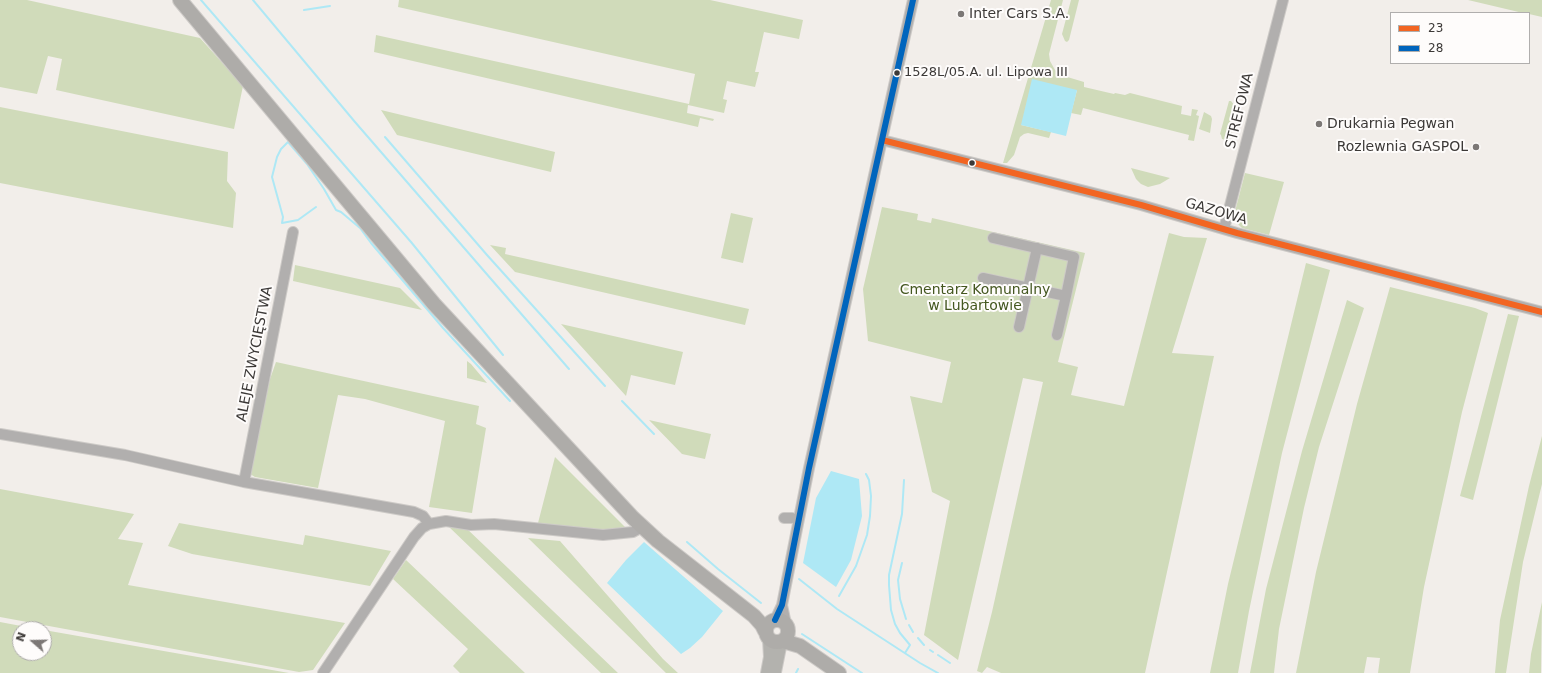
<!DOCTYPE html>
<meta charset="utf-8">
<style>
body{margin:0}
#map{position:relative;width:1542px;height:673px;overflow:hidden;background:#f2eeea;font-family:"DejaVu Sans",sans-serif}
canvas{display:block}
.legend{position:absolute;left:1390px;top:12px;width:140px;height:52px;box-sizing:border-box;background:#fefcfb;border:1px solid #b0aead;margin:0;padding:5px 7px;list-style:none;font-size:12px;color:#3c3937}
.legend li{display:flex;align-items:center;gap:8px;height:20px}
.legend b{width:20px;border:1px solid #b0aead}
.north{position:absolute;left:12px;top:621px;width:40px;height:40px;box-sizing:border-box;background:#fefcfb;border:1px solid #b0aead;border-radius:50%;rotate:290deg;font-size:11px;font-weight:700;line-height:16px;text-align:center;color:#3c3937}
.north::after{content:'';display:block;margin:auto;width:14px;height:18px;background:#7c7876;clip-path:polygon(50% 0,100% 100%,50% 72%,0 100%)}
</style>
<div id="map">
<canvas width="1542" height="673"></canvas>
<ul class="legend">
<li><b style="height:5px;background:#f26522"></b>23</li>
<li><b style="height:5px;background:#0065bd"></b>28</li>
</ul>
<div class="north">N</div>
</div>
<script>
const g = document.querySelector('canvas').getContext('2d');
g.lineJoin = 'round';
function paint(path, color) {
  g.fillStyle = color;
  g.fill(path, 'evenodd');
}
function toPath(rows) {
  const path = new Path2D();
  for (const r of rows) {
    if (r.length === 3) {
      path.moveTo(r[0] + r[2], r[1]);
      path.arc(r[0], r[1], r[2], 0, 2 * Math.PI);
      continue;
    }
    path.moveTo(r[0], r[1]);
    for (let i = 2; i < r.length; i += 2) path.lineTo(r[i], r[i + 1]);
  }
  return path;
}
function trace(path, color, width, dash) {
  g.strokeStyle = color;
  g.lineWidth = width;
  g.lineCap = dash ? 'butt' : 'round';
  g.setLineDash(dash || []);
  g.stroke(path);
}
function drawText(font, color, halo, rows, align = 'center') {
  g.font = font + ' "DejaVu Sans",sans-serif';
  g.lineWidth = 4;
  g.setLineDash([]);
  g.textBaseline = 'middle';
  g.strokeStyle = halo;
  g.fillStyle = color;
  for (const [text, x, y, turn = 0] of rows) {
    g.save();
    g.translate(x, y);
    g.rotate((+turn || 0) * Math.PI / 180);
    g.textAlign = isNaN(turn) ? turn : align;
    if (halo) g.strokeText(text, 0, 0);
    g.fillText(text, 0, 0);
    g.restore();
  }
}
const green = toPath([
 [0,0,27,0,200,38,243,86,234,129,56,90,62,59,48,56,37,94,0,87],
 [399,0,710,0,803,20,799,39,764,32,755,72,759,72,755,87,727,81,723,99,727,100,724,113,688,105,687,113,714,119,713,121,700,118,698,127,374,52,376,35,689,104,695,74,398,7],
 [1051,0,1063,0,1049,54,1050,61,1055,70,1064,76,1084,82,1084,87,1114,94,1115,93,1125,95,1130,93,1182,106,1181,114,1191,116,1192,109,1198,110,1196,115,1199,116,1194,141,1188,140,1189,135,1083,108,1081,115,1071,113,1077,90,1021,125,1051,132,1049,138,1028,133,1024,134,1020,137,1014,155,1007,163,1003,163],
 [1071,0,1079,0,1069,40,1067,42,1065,41,1062,34],
 [1468,0,1542,0,1542,17,1529,14,1529,13,1523,13],
 [1229,101,1231,101,1235,106,1236,115,1229,141,1222,139,1221,135,1220,134],
 [0,107,228,152,227,181,236,193,233,228,0,183],
 [381,110,555,152,551,172,397,135],
 [1204,112,1211,116,1212,119,1210,133,1199,129],
 [1131,168,1170,178,1160,184,1148,187,1141,184,1136,179],
 [1245,173,1284,182,1269,235,1242,228,1233,219],
 [882,207,918,214,917,220,931,223,932,218,1085,253,1058,362,1078,367,1071,395,1124,406,1169,233,1184,237,1207,238,1172,353,1214,356,1145,673,1001,673,987,667,982,673,977,671,992,612,1043,382,1023,378,958,660,924,635,950,501,932,492,910,396,942,403,951,362,868,341,863,289],
 [731,213,753,218,743,263,721,258],
 [490,245,506,248,505,254,749,309,745,325,515,272],
 [1306,263,1330,270,1282,453,1249,611,1238,673,1210,673,1228,584],
 [295,265,400,288,422,310,293,281],
 [1390,287,1475,308,1488,313,1462,412,1424,587,1410,673,1378,673,1380,658,1367,657,1364,673,1296,673,1316,572,1357,404],
 [1347,300,1364,308,1319,447,1304,508,1279,629,1274,673,1250,673,1266,589,1302,451],
 [1508,314,1519,316,1473,500,1460,496],
 [561,324,683,352,675,385,631,375,626,396],
 [467,361,471,364,487,383,467,378],
 [276,362,479,406,476,424,486,428,472,513,429,507,445,421,365,399,338,395,318,488,255,477,250,474,270,379],
 [649,420,711,434,705,459,682,454],
 [1542,436,1542,484,1523,562,1506,673,1495,673,1500,620,1529,486],
 [555,457,625,527,609,530,582,529,538,523],
 [0,489,134,514,118,539,143,543,128,585,345,623,313,670,299,672,0,617],
 [179,523,303,545,305,535,391,551,370,586,192,554,168,546],
 [448,526,465,527,618,673,601,673],
 [528,538,560,541,663,659,678,673,666,673],
 [406,560,525,673,460,673,453,666,468,649,393,579],
 [1542,602,1541,673,1529,673,1531,654],
 [0,622,37,629,20,629,20,653,44,653,44,630,289,673,0,673]
]);
const water = toPath([
 [1032,79,1077,90,1066,136,1021,125],
 [831,471,859,479,862,516,851,560,836,587,803,563,816,498],
 [644,542,723,611,702,637,690,648,681,654,607,583,626,560]
]);
const stream = toPath([
 [201,0,411,242,503,355],
 [253,0,355,122,569,369],
 [304,10,330,6],
 [385,137,487,255,605,386],
 [316,207,298,220,282,223,283,217,272,177,277,157,281,149,288,142,307,164,324,189,336,210,341,212,360,228,371,243,443,328,510,401],
 [622,401,654,434],
 [904,480,902,514,889,575,889,585,891,610,895,624,900,633,910,645,905,653],
 [687,542,718,569,761,603],
 [902,563,898,580,900,599,906,619],
 [799,579,837,609,920,663,938,673],
 [839,596,856,566,867,535,870,516,871,496,869,480,866,474],
 [909,625,913,632],
 [802,634,862,673],
 [918,638,924,645],
 [930,650,933,652],
 [938,655,950,663],
 [796,673,798,669]
]);
const minor = toPath([
 [882,140,1141,205,1237,233,1542,312],
 [1224,229,1283,0],
 [983,278,1066,296,1074,257,993,238],
 [1019,327,1037,248],
 [1057,335,1066,296],
 [0,434,125,455,244,482,414,512,423,516,429,524],
 [244,482,293,232],
 [784,518,792,518],
 [782,605,786,624],
 [775,620,782,605,809,468,913,0],
 [323,673,414,537,422,528,429,524,446,521,471,525,494,524,603,535,633,532,642,527]
]);
const major = toPath([
 [775,672,781,642],
 [767,673,770,657,769,639]
]);
const highway = toPath([
 [180,0,434,304,633,518,658,541,754,616,762,625,765,631],
 [777,631,11],
 [783,641,800,646,839,673]
]);
const bus1 = toPath([
 [882,140,1141,205,1237,233,1542,312]
]);
const bus2 = toPath([
 [775,620,782,605,809,468,913,0]
]);
const markers = [
 [961,14,4,"#7c7876"],
 [897,73,3.5,"#3c3937"],
 [1319,124,4,"#7c7876"],
 [1476,147,4,"#7c7876"],
 [972,163,3.5,"#3c3937"]
];
const busNames = [
 ["1528L/05.A. ul. Lipowa III",904,73]
];
const poiNames = [
 ["Inter Cars S.A.",969,14],
 ["Drukarnia Pegwan",1327,124],
 ["Rozlewnia GASPOL",1468,147,"right"]
];
const streetNames = [
 ["STREFOWA",1240,111,-76],
 ["GAZOWA",1216,212,16],
 ["ALEJE ZWYCIĘSTWA",255,354,-79]
];
const parkNames = [
 ["Cmentarz Komunalny",975,290],
 ["w Lubartowie",975,306]
];
paint(green, '#d0dbba');
paint(water, '#aee8f5');
trace(stream, '#aee8f5', 2);
trace(minor, '#cdcac7', 12);
trace(major, '#cdcac7', 14);
trace(highway, '#cdcac7', 16);
trace(minor, '#b1afae', 10);
trace(major, '#b3b2ae', 12);
trace(highway, '#aeaca9', 14);
trace(bus1, '#f26522', 6);
trace(bus2, '#0065bd', 6);
for (const [x, y, r, color] of markers) {
  const dot = new Path2D();
  dot.arc(x, y, r, 0, 2 * Math.PI);
  g.fillStyle = color;
  g.fill(dot);
  trace(dot, '#fefcfb', 1.5);
}
drawText('13px', '#3c3937', '#fefcfb', busNames, 'left');
drawText('14px', '#3c3937', '#fefcfb', poiNames, 'left');
drawText('14px', '#3c3937', '#fefcfb', streetNames);
drawText('14px', '#445720', '#fefcfb', parkNames);
</script>
